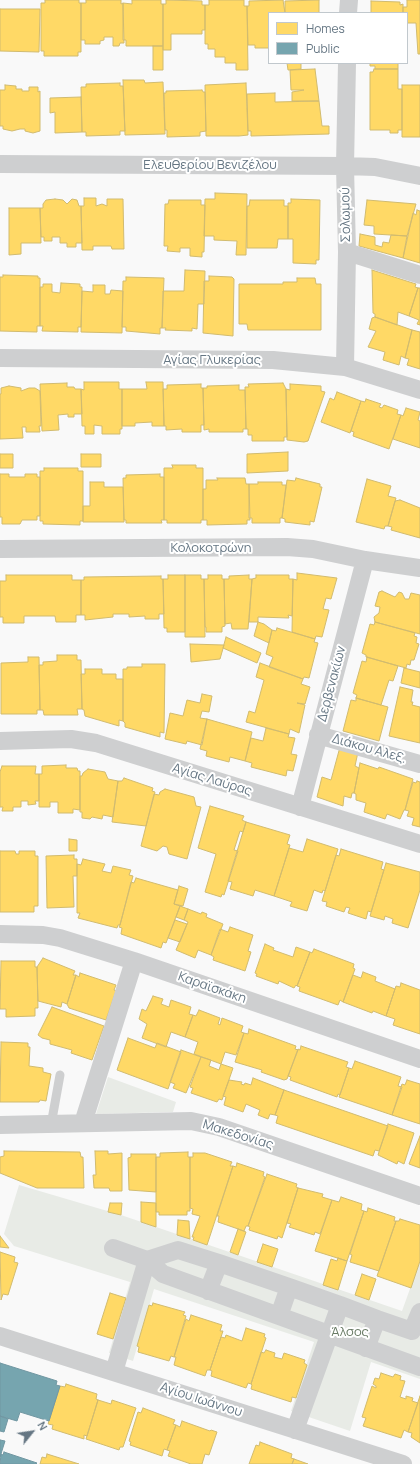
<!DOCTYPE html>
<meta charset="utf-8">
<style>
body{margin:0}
#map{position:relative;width:420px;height:1464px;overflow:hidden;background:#f9f9f9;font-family:Manrope,sans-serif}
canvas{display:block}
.legend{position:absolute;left:268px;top:12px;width:140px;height:52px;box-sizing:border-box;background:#fff;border:1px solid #c1c8cd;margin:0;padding:5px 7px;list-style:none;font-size:12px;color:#657683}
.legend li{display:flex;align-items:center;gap:8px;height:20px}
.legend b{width:20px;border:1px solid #c1c8cd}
.north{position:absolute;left:12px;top:1412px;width:40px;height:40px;-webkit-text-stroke:3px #fff;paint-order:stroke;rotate:60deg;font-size:11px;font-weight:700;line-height:16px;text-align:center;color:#657683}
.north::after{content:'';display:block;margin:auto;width:14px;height:18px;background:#657683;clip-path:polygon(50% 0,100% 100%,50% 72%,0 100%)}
</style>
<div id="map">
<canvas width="420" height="1464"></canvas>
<ul class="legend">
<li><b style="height:11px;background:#ffd966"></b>Homes</li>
<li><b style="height:11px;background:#76a5af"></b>Public</li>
</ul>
<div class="north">N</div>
</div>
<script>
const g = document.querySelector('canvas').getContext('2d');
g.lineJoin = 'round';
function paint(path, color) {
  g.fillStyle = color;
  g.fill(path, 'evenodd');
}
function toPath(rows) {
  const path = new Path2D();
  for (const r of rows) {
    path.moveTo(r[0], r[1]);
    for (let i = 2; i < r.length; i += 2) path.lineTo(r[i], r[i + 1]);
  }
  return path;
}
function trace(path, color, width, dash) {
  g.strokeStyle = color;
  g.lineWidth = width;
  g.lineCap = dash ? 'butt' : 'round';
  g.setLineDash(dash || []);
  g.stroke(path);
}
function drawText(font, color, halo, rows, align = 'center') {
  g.font = font + ' Manrope,sans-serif';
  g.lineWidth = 4;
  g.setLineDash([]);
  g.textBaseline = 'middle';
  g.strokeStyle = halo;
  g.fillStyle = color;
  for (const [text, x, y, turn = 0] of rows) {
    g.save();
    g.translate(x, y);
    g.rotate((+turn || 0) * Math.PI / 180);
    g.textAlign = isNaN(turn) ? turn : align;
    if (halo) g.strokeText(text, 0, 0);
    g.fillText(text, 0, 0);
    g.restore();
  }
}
const green = toPath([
 [108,1077,176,1102,173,1112,96,1114],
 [19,1185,121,1215,402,1311,420,1261,420,1379,371,1362,350,1431,291,1411,314,1342,154,1289,133,1361,109,1353,130,1282,14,1246,4,1234]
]);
const homes = toPath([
 [45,0,79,0,79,3,81,3,81,52,78,52,78,56,44,56,44,51,41,51,41,3,45,3,45,0],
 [86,0,121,0,121,4,123,3,124,43,120,43,119,46,113,46,113,37,104,37,104,40,100,41,100,44,85,44,85,40,81,40,81,3,86,3,86,0],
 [132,0,161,0,161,4,163,4,163,46,126,46,126,40,123,40,123,3,132,4,132,0],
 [166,0,202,1,202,5,205,5,205,30,202,30,202,34,171,34,171,50,163,50,163,4,166,4,166,0],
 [209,0,244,0,244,6,247,6,248,70,236,70,236,63,225,63,225,57,215,57,215,49,208,49,208,44,205,44,205,5,209,5,209,0],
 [283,0,285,13,269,13,269,48,255,48,255,45,248,45,247,6,249,6,249,1,283,0],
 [319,0,319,13,285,13,285,1,319,0],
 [407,0,420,0,420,54,418,54,416,23,407,23,407,13,403,13,403,7,407,7,407,0],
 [371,1,400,2,400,5,403,4,403,13,371,13,371,1],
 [0,9,40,9,39,52,0,51,0,9],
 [153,46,163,46,163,70,153,70,153,46],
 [287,63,301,63,301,69,288,70,287,63],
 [370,63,398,63,398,69,375,69,375,66,370,66,370,63],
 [315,69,319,101,292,101,292,92,304,90,291,90,290,70,315,69],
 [374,69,398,69,398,89,402,89,402,130,398,130,398,133,390,133,390,130,370,130,370,72,373,72,374,69],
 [123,80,144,80,145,83,163,82,165,134,125,135,123,80],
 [120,83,120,86,123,86,125,131,120,131,120,135,86,136,86,132,82,132,81,87,86,87,86,84,120,83],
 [246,83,248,135,239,136,206,136,205,85,246,83],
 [5,85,16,86,16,89,22,89,22,91,29,91,29,87,38,87,38,92,40,91,40,131,33,133,25,131,25,129,20,129,12,131,3,129,3,126,0,126,0,90,5,90,5,85],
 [402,85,420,85,420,137,402,137,402,85],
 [202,90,203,92,205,92,206,131,200,132,200,136,167,137,167,130,165,130,164,93,166,93,166,91,202,90],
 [275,93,275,102,319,101,322,126,329,126,329,134,251,136,251,131,248,131,247,94,275,93],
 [81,97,82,132,55,133,55,112,50,113,50,98,81,97],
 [215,193,247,194,246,255,236,255,237,241,214,240,214,236,204,236,205,199,215,199,215,193],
 [84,198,96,198,96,206,102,204,107,206,107,199,123,199,124,249,112,249,111,246,93,246,93,250,82,250,81,206,84,206,84,198],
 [55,199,63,200,67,204,72,199,77,200,79,206,81,206,82,243,76,243,76,247,67,247,67,243,60,243,60,237,52,237,52,241,44,241,44,237,41,237,40,208,43,208,43,204,46,200,55,199],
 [291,199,320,200,319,260,316,260,316,264,293,263,293,239,288,239,288,203,291,203,291,199],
 [169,200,201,200,201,205,205,205,204,252,202,252,202,257,190,256,190,248,180,248,180,252,167,251,168,246,164,246,165,204,168,204,169,200],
 [250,200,284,200,284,206,288,206,288,239,278,239,277,248,247,248,247,206,249,206,250,200],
 [367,200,416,204,407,236,374,234,374,226,364,225,367,200],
 [9,208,40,208,41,243,21,243,21,254,9,255,9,208],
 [417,210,420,211,420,263,403,258,413,213,416,215,417,210],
 [360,234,375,237,375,245,382,247,383,242,389,243,391,235,407,236,403,258,359,246,360,234],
 [185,270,205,271,204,304,198,304,197,329,192,328,192,331,165,330,166,328,162,328,163,291,184,291,185,270],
 [372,270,416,284,415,287,418,288,409,316,398,312,397,325,375,317,375,314,373,313,372,270],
 [3,275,38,276,38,278,40,278,40,326,37,326,37,332,0,331,0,277,3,277,3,275],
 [209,276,232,277,234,279,233,336,203,333,204,281,209,281,209,276],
 [126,277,164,278,162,328,160,328,160,334,126,331,126,327,122,327,123,281,126,281,126,277],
 [297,278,315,278,316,284,321,284,321,330,248,330,247,324,239,324,239,284,283,284,283,282,297,282,297,278],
 [61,283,80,284,80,287,82,287,81,327,78,327,78,332,42,331,43,326,40,326,40,287,43,287,43,284,52,284,52,292,60,293,61,283],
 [93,285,105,285,105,294,110,294,111,290,123,291,122,333,81,332,82,291,93,292,93,285],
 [418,288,420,288,420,325,417,324,419,320,409,316,418,288],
 [375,317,412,330,405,358,401,356,399,365,383,360,385,352,368,347,376,331,369,329,372,318,375,317],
 [412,330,420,332,420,369,407,365,409,359,405,358,412,330],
 [84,382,119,382,119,389,122,389,122,429,120,429,120,434,102,434,102,426,94,425,94,434,85,434,85,426,82,426,81,389,84,390,84,382],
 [146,382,163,382,164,426,152,426,152,422,135,423,135,426,122,426,122,389,147,389,146,382],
 [67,383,67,387,74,387,75,389,81,389,82,414,74,414,74,417,68,417,68,414,58,415,59,430,42,431,40,384,67,383],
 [283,383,286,389,287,437,284,437,284,441,252,441,252,435,248,435,248,429,246,429,245,387,249,387,248,384,283,383],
 [201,384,201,388,203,388,204,425,201,425,201,432,182,432,182,429,166,430,166,426,164,426,163,389,167,389,167,385,201,384],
 [290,384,321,386,321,391,325,392,308,441,304,442,287,440,286,389,290,390,290,384],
 [239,385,239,390,245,390,246,429,243,429,243,432,209,432,209,429,204,430,203,388,207,388,207,386,239,385],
 [9,386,21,388,21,391,29,388,35,388,40,391,41,426,39,426,40,432,26,432,26,427,22,427,23,438,0,439,0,394,1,394,1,388,9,386],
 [337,392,361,401,350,433,321,422,330,398,334,400,337,392],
 [366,399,381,404,379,407,382,408,384,405,398,410,397,414,401,415,389,449,353,436,354,432,351,431,361,401,365,402,366,399],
 [406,408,420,412,418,420,420,421,420,448,393,439,401,415,403,416,406,408],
 [288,452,288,471,247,473,247,454,288,452],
 [0,454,13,454,13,468,0,468,0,454],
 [81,454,101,454,101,467,81,467,81,454],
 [172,465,196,465,196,468,203,468,203,520,201,520,201,523,167,523,167,520,164,520,164,468,173,468,172,465],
 [44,468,78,468,78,471,83,471,83,521,80,521,80,525,43,524,43,521,40,521,40,471,44,471,44,468],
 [0,474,9,474,9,477,25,477,25,474,37,474,37,477,40,477,40,516,37,516,37,520,22,520,20,524,2,524,2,517,0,517,0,474],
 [160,474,160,477,164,477,164,520,161,520,162,523,126,523,126,520,124,520,123,478,126,478,126,475,160,474],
 [217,478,245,478,246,484,249,484,250,520,247,520,247,524,207,525,207,520,203,520,203,489,206,489,206,480,218,480,217,478],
 [296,478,320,484,320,487,322,487,314,522,310,521,310,525,285,522,285,519,282,518,287,480,295,481,296,478],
 [367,479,391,486,388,496,396,498,388,526,385,526,384,529,356,522,367,479],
 [90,482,104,482,104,487,123,487,124,522,83,522,83,506,90,506,90,482],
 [258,482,282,482,282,485,286,485,282,518,280,518,280,523,252,523,252,518,249,518,249,484,258,484,258,482],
 [400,500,420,508,420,538,391,530,392,527,388,526,395,501,400,500],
 [297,573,337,578,331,599,326,598,323,609,329,610,322,637,316,636,315,639,292,632,293,579,297,580,297,573],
 [6,575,72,575,72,580,81,580,81,615,76,615,76,622,56,622,55,616,24,616,24,623,3,623,3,617,0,617,0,581,6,581,6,575],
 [168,575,185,575,185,632,167,632,167,628,164,628,163,579,168,579,168,575],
 [185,575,201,575,201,579,204,579,205,637,185,637,185,575],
 [208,575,222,575,222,579,224,579,225,626,222,627,222,632,206,632,206,627,205,627,204,579,208,579,208,575],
 [249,575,249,579,252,579,248,629,232,629,231,623,225,624,224,579,229,579,229,576,249,575],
 [256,575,289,575,289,579,293,579,292,616,288,615,289,618,258,617,258,622,249,622,252,579,256,578,256,575],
 [161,576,161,579,163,579,164,614,159,614,159,619,145,619,145,616,129,617,129,614,113,614,113,617,85,620,85,615,81,615,81,580,84,580,84,577,161,576],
 [382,591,395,597,399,592,402,593,405,599,409,599,411,593,420,595,420,634,375,622,374,617,379,613,380,607,375,606,379,592,382,591],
 [258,622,264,624,272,630,269,643,254,636,258,622],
 [375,622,415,633,414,636,417,637,416,643,419,644,414,660,411,660,410,665,407,664,406,668,366,657,366,655,362,653,370,624,374,625,375,622],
 [277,628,315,639,314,642,318,643,309,678,304,677,303,679,269,667,273,657,266,654,272,630,276,631,277,628],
 [226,637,261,653,257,663,223,648,226,637],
 [190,644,224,645,220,659,191,662,190,644],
 [57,655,77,655,77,660,81,660,82,709,77,709,78,715,44,715,43,710,40,710,39,665,43,665,43,662,57,661,57,655],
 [28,657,39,657,40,710,37,710,37,714,1,714,1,663,28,662,28,657],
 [367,657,398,666,393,681,389,680,381,705,356,698,357,695,353,693,362,661,366,662,367,657],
 [260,663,303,679,301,684,310,687,305,704,297,703,305,705,299,733,290,729,289,734,246,722,249,711,255,713,264,680,256,677,260,663],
 [142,664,165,664,164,733,160,732,160,737,125,727,125,723,123,721,123,669,127,669,127,667,142,667,142,664],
 [404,668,420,672,420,688,401,683,404,668],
 [85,669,102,669,102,674,116,674,116,679,123,679,123,721,119,720,119,726,85,716,84,710,82,709,81,674,85,674,85,669],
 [400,687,413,690,411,702,413,702,412,705,420,707,420,743,389,736,400,687],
 [202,694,212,696,209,712,202,711,200,718,207,719,202,745,187,741,186,744,165,739,170,713,183,716,187,700,200,703,202,694],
 [356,698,388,707,379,741,343,731,351,700,356,701,356,698],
 [207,719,252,732,245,761,230,757,229,762,206,756,207,751,200,749,207,719],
 [266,728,289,734,288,737,295,738,291,754,297,755,293,771,287,770,286,776,251,767,252,763,245,761,251,738,263,741,266,728],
 [340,747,358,752,355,766,359,768,354,793,352,793,351,798,344,796,343,806,317,797,322,777,331,780,340,747],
 [360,763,378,769,379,767,413,779,405,810,404,810,400,819,387,814,385,819,364,812,366,803,356,800,356,794,354,793,360,763],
 [66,765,66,768,77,768,78,771,80,771,80,810,73,809,73,813,58,813,58,802,50,802,50,807,39,807,39,774,42,774,42,766,66,765],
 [2,766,36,766,35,774,39,774,39,801,35,801,36,804,28,805,28,801,21,801,21,807,13,807,13,811,2,811,3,807,0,807,0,772,2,766],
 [88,769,105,772,108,779,118,781,113,817,103,815,102,819,92,817,90,819,82,818,82,812,80,812,80,776,82,776,83,773,88,769],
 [124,778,153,788,152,791,155,792,146,826,112,822,118,781,122,781,124,778],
 [417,781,420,782,420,827,412,825,414,818,407,816,409,811,405,810,413,782,416,783,417,781],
 [165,789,194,797,196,806,201,807,187,859,169,854,167,847,163,846,157,851,141,846,154,794,159,795,160,792,165,789],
 [210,806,244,816,242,820,246,822,243,832,240,831,234,850,238,851,224,895,222,894,221,897,205,892,216,854,198,848,210,806],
 [246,822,290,835,287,844,290,845,274,896,255,890,253,896,230,889,232,882,228,881,246,822],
 [69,839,77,840,77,851,69,851,69,839],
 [307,839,338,849,325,891,323,890,322,893,314,890,307,911,290,906,292,902,274,896,289,848,303,852,307,839],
 [341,849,383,862,381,869,384,870,371,912,368,911,366,919,348,913,350,908,346,907,344,912,326,906,327,902,322,901,336,855,339,856,341,849],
 [0,851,15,851,16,854,19,854,19,851,35,851,35,856,38,856,38,906,34,906,34,912,0,912,0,851],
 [74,855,74,859,77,859,77,876,73,876,74,907,47,908,46,856,74,855],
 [83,859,105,864,102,871,111,873,113,866,131,870,129,875,133,876,120,925,118,925,117,928,78,918,80,913,77,913,77,864,81,865,83,859],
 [386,863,420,872,420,890,408,928,392,923,393,919,385,916,384,920,370,916,386,863],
 [136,878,178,890,174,904,180,906,166,943,163,942,161,948,121,934,122,928,119,927,120,925,131,882,134,883,136,878],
 [179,886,188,889,183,906,174,904,179,886],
 [180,906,188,909,184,920,176,917,180,906],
 [188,909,201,914,202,912,207,914,206,917,223,924,211,955,198,950,195,958,176,950,188,922,184,920,188,909],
 [175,920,187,924,180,942,168,938,175,920],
 [230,927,253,935,248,951,251,952,245,971,213,960,214,957,211,955,220,929,228,932,230,927],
 [265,944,274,948,273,950,293,957,296,947,310,952,297,986,296,985,294,988,279,981,278,984,256,976,257,974,255,973,265,944],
 [314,949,354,964,353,968,355,969,343,1002,340,1000,338,1005,299,991,300,987,297,986,310,952,312,953,314,949],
 [43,958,75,971,73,975,76,975,67,1004,62,1002,61,1007,38,1001,37,967,43,958],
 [1,961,35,961,35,967,37,967,38,1008,35,1008,35,1016,6,1017,6,1009,0,1009,1,961],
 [363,972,376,977,375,981,395,989,386,1016,373,1011,372,1013,343,1002,353,975,361,978,363,972],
 [80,973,116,985,114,990,116,991,106,1020,69,1008,67,1004,76,975,79,977,80,973],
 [401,983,420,990,420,1034,393,1025,395,1019,386,1016,396,986,400,987,401,983],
 [153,996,163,999,161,1004,169,1007,171,1000,191,1007,189,1014,193,1015,185,1037,171,1032,166,1047,142,1038,147,1024,139,1019,142,1009,146,1011,153,996],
 [52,1007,104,1026,92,1060,71,1053,72,1050,50,1044,50,1040,42,1038,38,1035,52,1007],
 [199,1010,220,1018,218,1024,220,1025,222,1018,243,1026,241,1032,244,1033,236,1055,225,1052,221,1064,194,1054,198,1042,185,1037,193,1015,196,1016,199,1010],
 [249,1029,296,1046,295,1049,298,1050,287,1079,284,1080,261,1072,262,1070,235,1062,244,1033,248,1034,249,1029],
 [128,1038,155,1048,157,1043,181,1052,168,1089,117,1070,128,1038],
 [1,1042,28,1043,28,1047,30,1047,29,1066,43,1068,43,1072,51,1074,46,1101,40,1100,39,1102,0,1102,1,1042],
 [301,1046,348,1062,346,1067,349,1068,340,1095,338,1094,337,1097,290,1080,291,1077,288,1076,298,1049,300,1050,301,1046],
 [181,1050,201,1057,186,1093,173,1088,175,1084,170,1082,181,1050],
 [201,1057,211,1060,209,1066,219,1070,221,1064,233,1068,222,1100,219,1099,217,1102,191,1093,193,1088,190,1087,201,1057],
 [355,1061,401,1077,398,1086,402,1087,392,1115,339,1097,349,1068,352,1069,355,1061],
 [253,1078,284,1090,275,1115,270,1114,268,1119,258,1115,260,1110,246,1104,243,1112,224,1105,226,1097,223,1096,229,1080,242,1082,241,1084,244,1085,245,1083,251,1085,253,1078],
 [407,1080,420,1084,420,1124,392,1115,402,1084,405,1085,407,1080],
 [284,1090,388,1126,379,1151,375,1150,373,1156,276,1123,278,1116,275,1115,284,1090],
 [388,1124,414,1133,404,1164,398,1161,397,1164,378,1155,388,1124],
 [420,1136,420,1168,409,1164,420,1136],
 [4,1151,80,1152,81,1157,83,1157,84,1188,37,1188,0,1173,0,1157,4,1156,4,1151],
 [95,1151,108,1151,108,1154,122,1153,122,1191,110,1191,109,1188,94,1188,93,1175,96,1175,95,1151],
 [188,1152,188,1157,190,1157,190,1211,187,1211,187,1215,159,1215,159,1212,156,1212,156,1157,160,1157,160,1153,188,1152],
 [193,1153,205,1153,232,1162,230,1166,233,1166,207,1245,193,1240,194,1237,192,1237,200,1216,192,1214,193,1209,190,1208,190,1157,193,1157,193,1153],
 [131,1154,156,1154,156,1192,129,1190,128,1158,131,1157,131,1154],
 [237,1163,264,1172,263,1176,265,1177,248,1226,246,1226,244,1231,218,1222,219,1216,217,1216,233,1166,236,1167,237,1163],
 [267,1174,297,1184,296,1187,298,1188,282,1238,278,1236,277,1239,249,1230,250,1227,248,1226,267,1174],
 [298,1188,323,1194,322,1197,332,1200,320,1234,315,1232,314,1235,289,1227,291,1224,287,1223,298,1188],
 [341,1197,362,1204,361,1210,364,1211,347,1261,315,1251,332,1200,339,1202,341,1197],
 [141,1202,156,1203,156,1227,141,1222,141,1202],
 [110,1203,122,1203,121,1215,108,1212,110,1203],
 [368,1208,395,1217,394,1221,396,1221,379,1271,350,1262,352,1255,350,1254,364,1211,367,1212,368,1208],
 [400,1219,420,1225,420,1261,411,1288,377,1276,396,1221,399,1221,400,1219],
 [178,1220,189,1221,190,1239,177,1235,178,1220],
 [238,1229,246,1232,238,1255,230,1252,238,1229],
 [0,1236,9,1248,0,1247,0,1236],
 [263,1244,278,1249,272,1267,257,1262,263,1244],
 [0,1252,15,1257,14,1262,18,1263,8,1295,3,1294,1,1300,0,1252],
 [338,1258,347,1261,338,1290,323,1285,331,1259,337,1261,338,1258],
 [362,1274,376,1279,369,1300,355,1295,362,1274],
 [110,1293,126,1298,113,1339,97,1334,110,1293],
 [153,1303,185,1312,183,1315,186,1316,174,1357,171,1356,169,1361,138,1352,139,1347,137,1346,149,1305,152,1306,153,1303],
 [191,1315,222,1325,220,1331,223,1331,210,1370,207,1370,205,1376,174,1365,176,1357,174,1357,186,1319,189,1321,191,1315],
 [246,1328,265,1334,264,1337,266,1338,251,1384,248,1383,246,1388,211,1376,212,1371,210,1370,221,1337,225,1338,226,1335,242,1341,246,1328],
 [266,1350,275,1353,274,1357,282,1359,284,1353,305,1360,304,1363,307,1365,296,1398,292,1397,291,1402,251,1389,252,1385,251,1384,261,1352,264,1353,266,1350],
 [381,1373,393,1377,395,1374,401,1376,400,1380,405,1381,400,1397,406,1399,406,1396,413,1398,412,1401,418,1403,408,1432,404,1430,401,1438,363,1426,366,1418,362,1417,372,1386,376,1388,376,1386,373,1384,375,1378,379,1379,381,1373],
 [66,1384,97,1394,96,1399,98,1400,87,1436,84,1435,84,1439,52,1429,53,1425,48,1424,60,1386,65,1387,66,1384],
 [420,1396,420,1443,411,1437,412,1433,408,1432,420,1396],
 [98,1400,111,1404,112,1400,136,1408,123,1447,120,1447,119,1450,86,1439,98,1400],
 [143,1408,175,1420,173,1424,176,1425,167,1450,164,1449,162,1456,130,1445,131,1442,129,1441,138,1412,141,1413,143,1408],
 [182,1421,210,1431,211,1430,217,1432,209,1455,205,1454,202,1464,191,1464,168,1456,170,1451,167,1450,176,1425,180,1427,182,1421],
 [260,1442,292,1454,291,1458,294,1459,292,1464,249,1464,256,1445,259,1446,260,1442],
 [47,1454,79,1464,40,1464,42,1457,46,1458,47,1454],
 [294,1459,308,1464,292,1464,294,1459]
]);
const public = toPath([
 [0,1363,57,1381,56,1385,60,1386,49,1421,20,1412,17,1421,0,1416,0,1363],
 [0,1416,8,1419,4,1432,0,1431,0,1416],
 [0,1440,5,1441,0,1457,0,1440],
 [4,1452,37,1463,36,1464,0,1464,1,1454,3,1455,4,1452]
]);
const lane = toPath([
 [51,1125,60,1075]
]);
const street = toPath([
 [348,13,349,0],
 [0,164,345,166,375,167,420,176],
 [347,252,420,275],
 [0,358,273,360,345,367,420,390],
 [345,367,347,252,345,166,347,63],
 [0,549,287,547,313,549,365,560,420,568],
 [318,735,420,764],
 [0,741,71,739,96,743,420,844],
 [300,807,365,560],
 [0,934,43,935,60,938,134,961,420,1059],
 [83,1123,134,961],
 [0,1125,191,1121,219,1127,420,1196],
 [113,1248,147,1260,178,1250,219,1263],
 [208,1291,219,1263,289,1287],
 [279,1316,289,1287,340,1305],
 [0,1336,403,1464],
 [366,1348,377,1319,412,1331,420,1312],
 [114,1372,147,1260,163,1274,420,1367],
 [295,1430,340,1305,377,1319]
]);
const streetNames = [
 ["Ελευθερίου Βενιζέλου",210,165],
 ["Σολωμού",346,215,-91],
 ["Αγίας Γλυκερίας",212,360],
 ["Κολοκοτρώνη",211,548],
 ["Δερβενακίων",332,684,-75],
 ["Διάκου Αλεξ.",369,749,16],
 ["Αγίας Λαύρας",212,780,17],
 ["Καραϊσκάκη",212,988,19],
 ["Μακεδονίας",238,1135,17],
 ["Αγίου Ιωάννου",201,1400,18]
];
const parkNames = [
 ["Άλσος",350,1332]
];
paint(green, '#e8ebe6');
paint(homes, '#ffd966');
trace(homes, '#d1bb6f', 1);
paint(public, '#76a5af');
trace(public, '#7197a2', 1);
trace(lane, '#cecfd0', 9);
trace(street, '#cecfd0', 18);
drawText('13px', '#657683', '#fff', streetNames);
drawText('13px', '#687a64', '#fff', parkNames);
</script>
